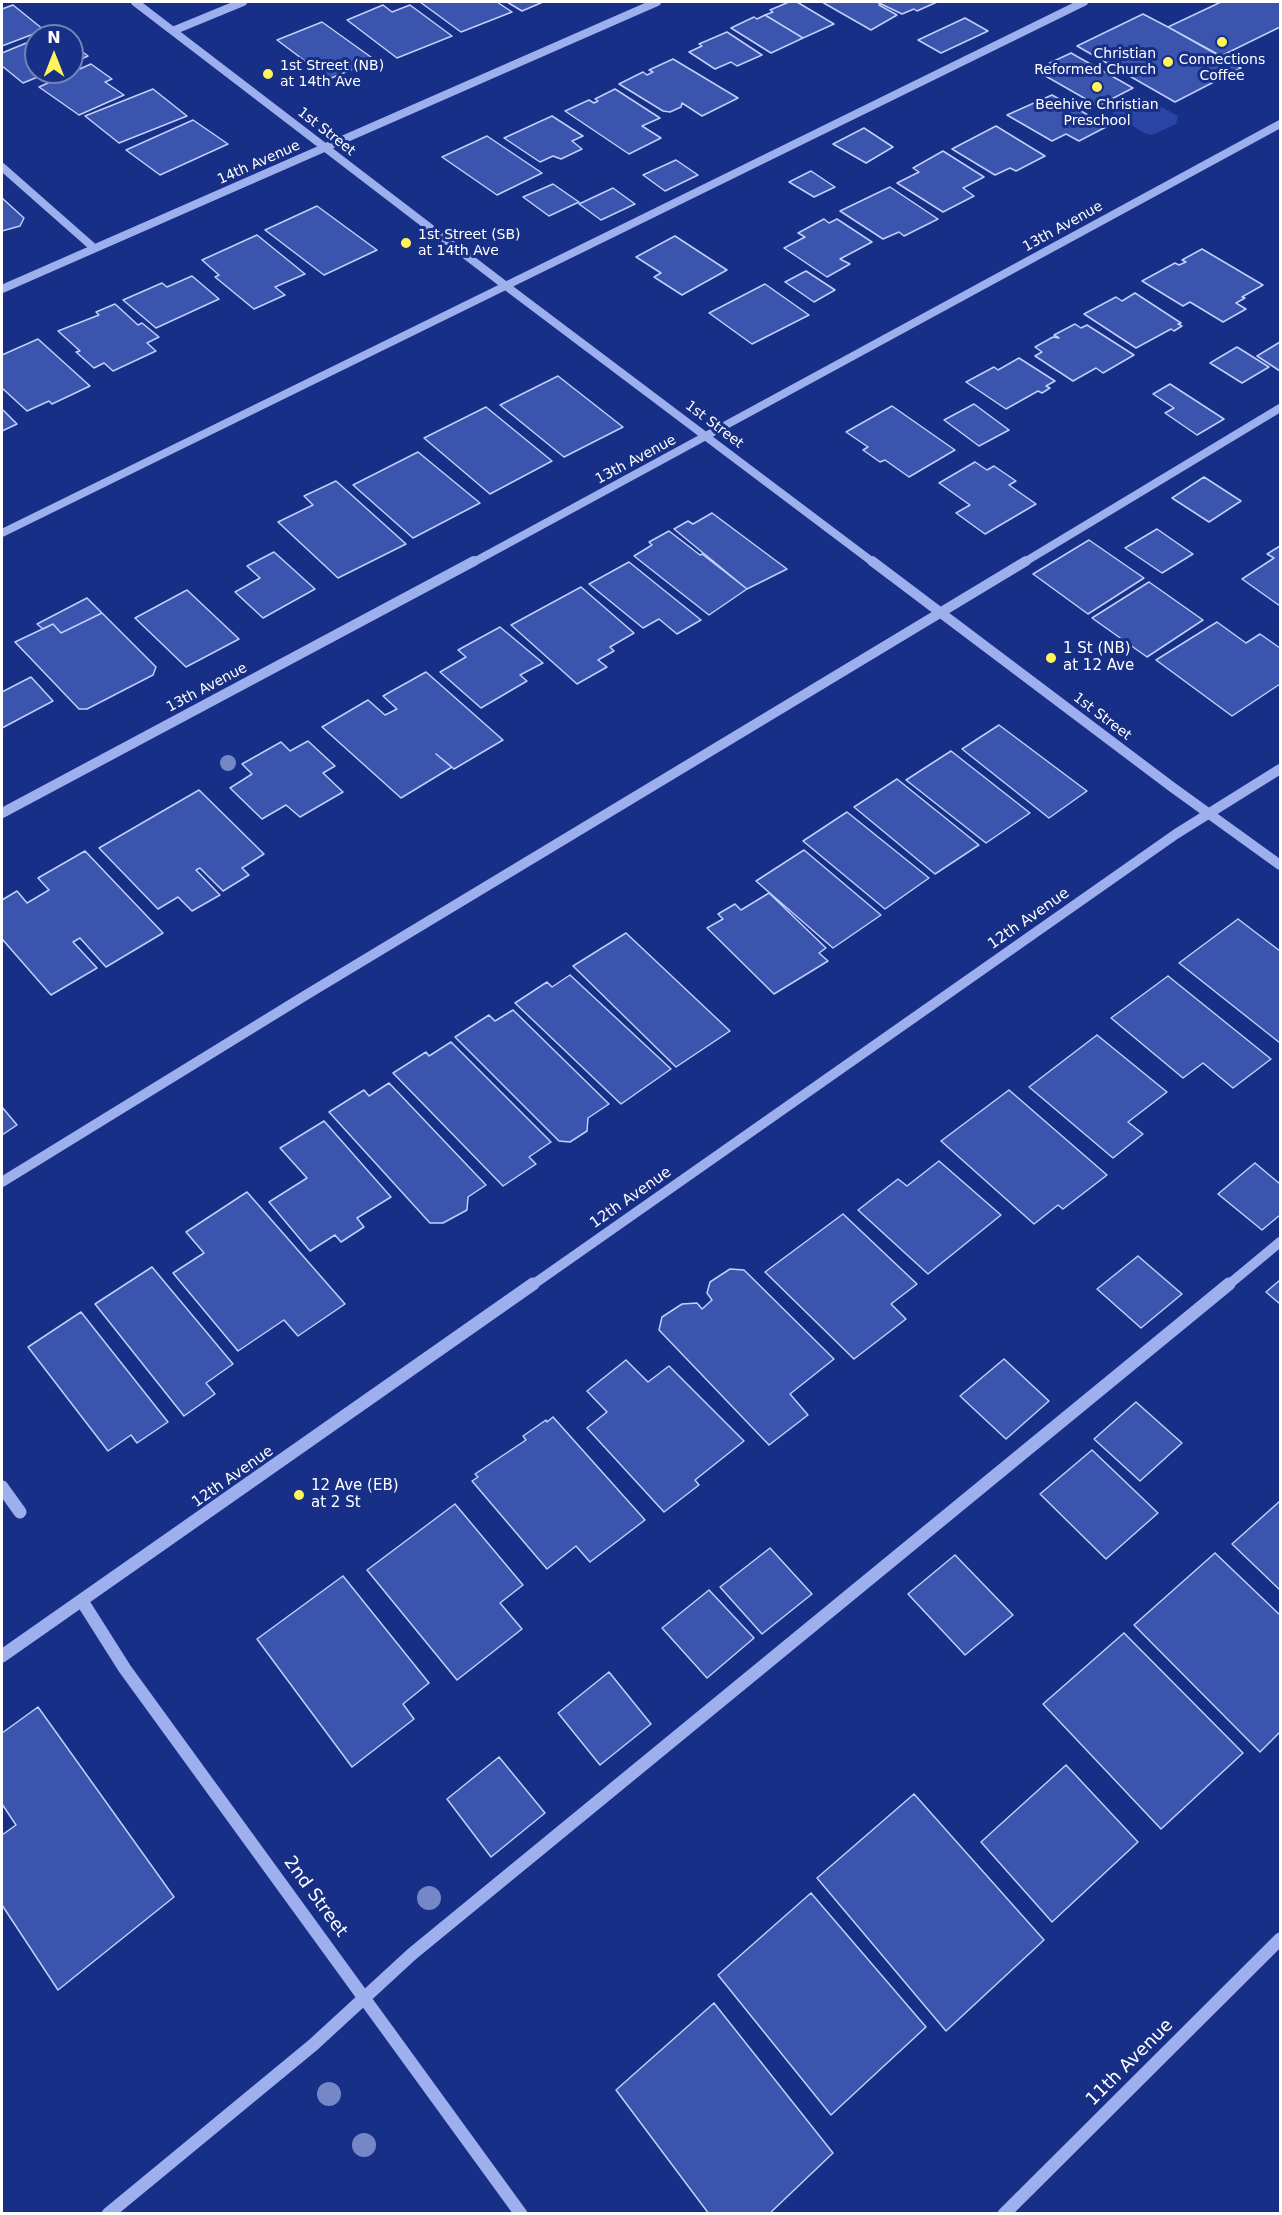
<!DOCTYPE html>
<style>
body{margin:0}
#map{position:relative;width:1282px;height:2215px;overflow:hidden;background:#172f86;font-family:"DejaVu Sans",sans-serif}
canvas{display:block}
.frame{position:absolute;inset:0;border:3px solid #fff;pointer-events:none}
.north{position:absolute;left:24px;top:24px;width:60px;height:60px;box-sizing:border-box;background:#172f86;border:2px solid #7482b6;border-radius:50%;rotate:0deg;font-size:16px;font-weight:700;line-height:24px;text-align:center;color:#fff}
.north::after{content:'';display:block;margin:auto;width:21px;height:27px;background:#fff459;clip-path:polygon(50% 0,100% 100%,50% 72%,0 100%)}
</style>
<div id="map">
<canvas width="1282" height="2215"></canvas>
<div class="frame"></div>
<div class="north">N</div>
</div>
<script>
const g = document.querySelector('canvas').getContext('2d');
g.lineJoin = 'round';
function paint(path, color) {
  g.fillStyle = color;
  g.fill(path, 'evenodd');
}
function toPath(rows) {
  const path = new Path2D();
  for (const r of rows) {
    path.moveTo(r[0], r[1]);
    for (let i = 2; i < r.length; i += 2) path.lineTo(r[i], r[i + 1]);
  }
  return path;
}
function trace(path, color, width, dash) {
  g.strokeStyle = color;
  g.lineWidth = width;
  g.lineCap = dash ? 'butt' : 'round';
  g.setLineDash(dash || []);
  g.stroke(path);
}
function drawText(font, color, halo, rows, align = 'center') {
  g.font = font + ' "DejaVu Sans",sans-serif';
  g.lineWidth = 6;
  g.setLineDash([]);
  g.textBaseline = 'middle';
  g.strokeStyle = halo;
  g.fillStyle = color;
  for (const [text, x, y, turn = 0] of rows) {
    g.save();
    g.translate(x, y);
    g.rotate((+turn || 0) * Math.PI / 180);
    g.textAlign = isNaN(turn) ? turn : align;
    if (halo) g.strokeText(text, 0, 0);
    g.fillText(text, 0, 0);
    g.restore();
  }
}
const green = toPath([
 [1143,97,1178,116,1176,124,1152,135,1146,134,1113,114,1113,111]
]);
const building = toPath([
 [420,2,497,2,512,12,461,32,420,2],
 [507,2,543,2,522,11,507,2],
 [789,2,797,2,834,24,803,38,765,15,773,12,770,10,789,2],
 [822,2,877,2,881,4,879,5,897,15,871,30,822,2],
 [877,2,937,2,917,11,914,9,902,14,877,2],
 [1221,2,1280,2,1280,27,1221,56,1168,27,1221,2],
 [13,5,44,30,2,46,2,9,13,5],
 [383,5,392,12,410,5,452,36,397,58,347,20,383,5],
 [1143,14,1168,27,1241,68,1175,102,1077,46,1143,14],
 [765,15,803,38,771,53,731,28,754,17,757,19,765,15],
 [965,18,988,31,941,53,918,40,965,18],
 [322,22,375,60,329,79,277,40,322,22],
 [727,32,762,55,737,66,731,62,715,69,689,52,702,46,699,44,727,32],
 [36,39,36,72,50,72,23,83,2,66,2,53,36,39],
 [72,44,88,56,72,63,72,44],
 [1071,53,1133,88,1098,106,1035,70,1071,53],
 [673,59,738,98,702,116,682,103,681,107,670,112,663,111,619,84,643,72,647,75,653,72,649,70,673,59],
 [91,64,112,79,105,82,124,95,79,115,39,87,91,64],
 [153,89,187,116,119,143,85,116,153,89],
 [615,89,660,118,642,126,661,138,629,154,565,111,589,100,594,103,598,101,595,99,615,89],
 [1052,95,1108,126,1079,141,1066,134,1052,141,1007,115,1052,95],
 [552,116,583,136,572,141,582,149,561,159,553,156,540,162,504,138,552,116],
 [193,120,228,144,160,175,126,150,193,120],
 [996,126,1045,156,1016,171,1010,168,995,175,952,149,996,126],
 [864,128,893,147,866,163,833,144,864,128],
 [487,136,542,173,497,195,442,157,487,136],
 [943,151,984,177,963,188,974,196,943,212,897,183,919,172,913,168,943,151],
 [676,160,698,175,665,191,643,175,676,160],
 [811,171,835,187,814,197,789,182,811,171],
 [553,184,579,202,549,216,523,197,553,184],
 [890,187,938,219,904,236,899,232,883,239,840,211,890,187],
 [613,188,635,204,601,220,579,204,613,188],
 [2,198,24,218,20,226,2,231,2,198],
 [317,206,377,250,324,275,265,230,317,206],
 [824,219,829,223,837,219,872,242,840,259,850,264,827,277,784,248,805,237,798,233,824,219],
 [257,235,305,274,275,287,285,295,254,309,215,277,219,275,202,260,257,235],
 [675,236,727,270,682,295,654,277,661,273,636,257,675,236],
 [1202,249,1263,285,1242,297,1245,298,1236,303,1246,309,1223,322,1190,302,1183,306,1142,281,1175,263,1179,265,1186,262,1182,260,1202,249],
 [806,271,835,290,814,302,785,282,806,271],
 [192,276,219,299,156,328,123,300,162,283,167,287,192,276],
 [765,284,809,315,752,344,709,313,765,284],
 [1135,293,1181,323,1178,324,1182,326,1174,331,1171,329,1136,348,1084,314,1116,297,1122,301,1135,293],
 [115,304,138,325,142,323,159,337,147,343,156,351,113,371,104,363,94,368,76,352,80,351,58,331,99,315,96,312,115,304],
 [1075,324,1081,328,1087,325,1134,355,1103,373,1096,368,1073,381,1035,356,1042,352,1035,347,1053,337,1059,338,1054,335,1075,324],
 [38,339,90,386,52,404,49,401,27,411,2,388,2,355,38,339],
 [1280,342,1280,371,1257,356,1280,342],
 [1237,347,1269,367,1242,383,1210,363,1237,347],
 [1019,358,1055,381,1046,386,1050,388,1042,393,1038,391,1006,409,966,382,994,367,998,370,1019,358],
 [558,376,623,427,564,457,500,405,558,376],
 [1170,384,1224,419,1197,435,1165,413,1174,408,1153,394,1170,384],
 [974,404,1009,430,979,446,944,420,974,404],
 [892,406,955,450,909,477,885,460,880,462,863,450,868,447,846,432,892,406],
 [486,407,552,461,490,494,424,438,486,407],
 [2,409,17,424,2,431,2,409],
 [418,452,480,503,413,538,353,485,418,452],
 [975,462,987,470,994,466,1016,481,1009,485,1036,504,985,534,956,513,970,505,939,483,975,462],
 [1204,477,1241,501,1209,522,1172,498,1204,477],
 [336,481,406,544,338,578,278,522,313,505,304,496,336,481],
 [712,513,787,569,747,589,674,529,688,521,693,524,712,513],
 [1157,529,1193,554,1162,573,1125,548,1157,529],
 [669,531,700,555,702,554,747,589,709,615,634,556,652,545,649,542,669,531],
 [1089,540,1144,578,1088,614,1033,574,1089,540],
 [1280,546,1280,606,1242,579,1274,558,1267,554,1280,546],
 [274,552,315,589,263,618,235,592,260,578,247,566,274,552],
 [629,562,701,620,677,634,659,619,643,628,589,584,629,562],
 [1149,582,1203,620,1147,657,1092,618,1149,582],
 [581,587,634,633,610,647,614,651,598,660,607,667,577,684,511,625,581,587],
 [187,590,239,639,186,667,135,618,187,590],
 [87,598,102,613,61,633,53,624,43,629,37,624,87,598],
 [102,613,156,667,153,675,87,709,79,709,15,642,53,624,61,633,102,613],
 [1217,622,1246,643,1260,634,1280,648,1280,684,1232,716,1156,660,1217,622],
 [500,627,543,663,520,675,527,681,481,708,440,672,466,657,458,650,500,627],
 [426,672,503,740,454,769,436,754,452,767,401,798,322,727,368,700,385,715,397,709,383,696,426,672],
 [31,677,53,701,2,728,2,692,31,677],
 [999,725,1087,791,1049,818,962,749,999,725],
 [308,741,335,766,323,773,343,792,300,817,286,805,262,819,230,788,252,774,242,764,281,742,290,751,308,741],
 [951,751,1030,813,986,843,906,780,951,751],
 [897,779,979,845,935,874,854,807,897,779],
 [199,790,264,854,242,868,249,875,223,891,200,868,196,870,220,895,192,911,178,897,158,909,99,848,199,790],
 [847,812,929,878,885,909,803,841,847,812],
 [804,850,881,915,833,948,756,881,804,850],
 [85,851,163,933,106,967,80,938,73,942,97,968,51,995,2,939,2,900,17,891,27,903,49,890,38,878,85,851],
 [769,893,826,948,819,953,828,961,774,994,707,928,723,919,718,914,735,904,741,910,769,893],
 [1238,919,1280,951,1280,1043,1179,963,1238,919],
 [626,933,730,1031,676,1067,573,966,626,933],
 [570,975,671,1069,621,1104,515,1003,547,982,552,987,570,975],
 [1168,976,1271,1059,1233,1088,1203,1063,1183,1078,1111,1018,1168,976],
 [513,1010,609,1104,588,1118,587,1131,570,1142,559,1141,455,1037,489,1015,495,1021,513,1010],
 [1097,1035,1167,1092,1128,1122,1143,1134,1113,1158,1029,1087,1097,1035],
 [451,1042,551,1142,529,1157,536,1164,503,1186,393,1073,426,1052,429,1056,451,1042],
 [389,1083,486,1185,468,1197,467,1210,443,1223,430,1223,329,1112,364,1090,369,1096,389,1083],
 [1009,1090,1107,1175,1063,1209,1058,1205,1034,1224,941,1141,1009,1090],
 [2,1107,17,1125,2,1135,2,1107],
 [324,1121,391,1197,357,1218,364,1227,341,1242,335,1235,310,1251,269,1202,307,1178,280,1148,324,1121],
 [939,1161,1001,1215,928,1274,858,1210,898,1179,907,1186,939,1161],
 [1255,1163,1280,1184,1280,1215,1262,1230,1218,1194,1255,1163],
 [247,1192,345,1304,298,1336,284,1320,238,1351,173,1273,204,1253,186,1232,247,1192],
 [843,1214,917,1284,891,1304,906,1319,854,1359,765,1272,843,1214],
 [1138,1256,1182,1294,1141,1328,1097,1289,1138,1256],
 [152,1267,233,1364,206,1383,215,1394,184,1416,95,1304,152,1267],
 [730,1269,744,1270,834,1359,790,1394,808,1415,769,1445,659,1330,662,1317,682,1304,697,1303,702,1309,712,1300,707,1293,710,1282,730,1269],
 [1280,1280,1280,1304,1266,1292,1280,1280],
 [81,1312,168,1422,137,1443,131,1435,108,1451,28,1347,81,1312],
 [1004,1359,1049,1401,1006,1439,960,1396,1004,1359],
 [626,1360,648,1382,669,1366,744,1441,695,1480,699,1485,664,1512,587,1428,607,1412,587,1391,626,1360],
 [1136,1402,1182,1443,1140,1481,1094,1439,1136,1402],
 [553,1417,645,1520,590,1562,576,1546,547,1569,472,1481,478,1477,475,1474,526,1440,523,1436,546,1420,547,1422,553,1417],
 [1092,1450,1158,1513,1106,1559,1040,1494,1092,1450],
 [1280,1501,1280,1590,1232,1544,1280,1501],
 [455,1504,523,1585,500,1603,522,1629,457,1680,367,1570,455,1504],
 [770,1548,812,1594,762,1634,720,1587,770,1548],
 [1215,1553,1280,1615,1280,1732,1260,1752,1134,1625,1215,1553],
 [955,1555,1013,1615,965,1655,908,1594,955,1555],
 [343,1576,429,1683,403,1704,414,1719,352,1767,257,1639,343,1576],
 [709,1590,754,1638,707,1678,662,1628,709,1590],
 [1124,1633,1243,1753,1161,1829,1043,1704,1124,1633],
 [609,1672,651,1724,600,1765,558,1713,609,1672],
 [38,1707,174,1897,58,1990,2,1905,2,1835,16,1825,2,1804,2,1733,38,1707],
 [499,1757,545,1813,491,1857,447,1799,499,1757],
 [1066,1765,1138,1842,1052,1922,981,1842,1066,1765],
 [914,1794,1044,1940,946,2031,817,1878,914,1794],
 [811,1893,926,2027,831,2115,718,1975,811,1893],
 [714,2003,833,2153,769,2214,709,2214,616,2090,714,2003]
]);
const minorFar2 = toPath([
 [135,2,506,286,874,563],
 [175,30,243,2],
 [2,167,94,248],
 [2,289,657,2],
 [2,533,1084,2],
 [472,563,1280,124],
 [1023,563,1280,408]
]);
const minorFar1 = toPath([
 [872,561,1172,787,1280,865],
 [2,813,474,561],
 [2,1182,306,995,1026,561],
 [531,1286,1176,834,1280,769],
 [1227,1286,1280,1242]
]);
const minor = toPath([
 [2,1487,20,1512],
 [82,1601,125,1669,521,2214],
 [2,1656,533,1284],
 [108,2214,313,2045,412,1954,1229,1284],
 [1004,2214,1280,1939]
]);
const trees = [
 [228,763,8],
 [429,1898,12],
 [329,2094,12],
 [364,2145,12]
];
const markers = [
 [1222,42,6,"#fff459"],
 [1168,62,6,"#fff459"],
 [268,74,6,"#fff459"],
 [1097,87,6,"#fff459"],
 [406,243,6,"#fff459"],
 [1051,658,6,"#fff459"],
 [299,1495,6,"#fff459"]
];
const farPoinames = [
 ["Christian",1156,54,"right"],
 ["Reformed Church",1156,70,"right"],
 ["Connections",1222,60],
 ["Coffee",1222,76],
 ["1st Street (NB)",280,66,"left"],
 ["at 14th Ave",280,82,"left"],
 ["Beehive Christian",1097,105],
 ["Preschool",1097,121],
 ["1st Street (SB)",418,235,"left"],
 ["at 14th Ave",418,251,"left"]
];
const farStreetnames = [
 ["1st Street",326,132,38],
 ["14th Avenue",259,163,-24],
 ["13th Avenue",1063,227,-29],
 ["1st Street",714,425,37],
 ["13th Avenue",636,460,-28],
 ["13th Avenue",207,688,-28],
 ["1st Street",1102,717,37]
];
const poiNames = [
 ["1 St (NB)",1063,649],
 ["at 12 Ave",1063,666],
 ["12 Ave (EB)",311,1486],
 ["at 2 St",311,1503]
];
const streetNames = [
 ["12th Avenue",1029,919,-35],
 ["12th Avenue",631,1198,-35],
 ["12th Avenue",233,1477,-35]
];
const nearStreetnames = [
 ["2nd Street",315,1897,54],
 ["11th Avenue",1130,2063,-45]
];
paint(green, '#2a45a5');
paint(building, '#3b55ae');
trace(building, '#c2cffa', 1.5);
trace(minorFar2, '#9dafed', 8);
trace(minorFar1, '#9dafed', 10);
trace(minor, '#9dafed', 13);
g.fillStyle = '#7587c6';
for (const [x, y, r] of trees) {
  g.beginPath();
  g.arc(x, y, r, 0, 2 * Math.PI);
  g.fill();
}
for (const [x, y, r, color] of markers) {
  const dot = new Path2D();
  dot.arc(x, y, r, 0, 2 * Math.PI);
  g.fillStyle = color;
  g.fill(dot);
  trace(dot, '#172f86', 2);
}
drawText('14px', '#fff', '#172f86', farPoinames);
drawText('14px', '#fff', '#172f86', farStreetnames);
drawText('15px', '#fff', '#172f86', poiNames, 'left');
drawText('15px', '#fff', '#172f86', streetNames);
drawText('18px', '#fff', '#172f86', nearStreetnames);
</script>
